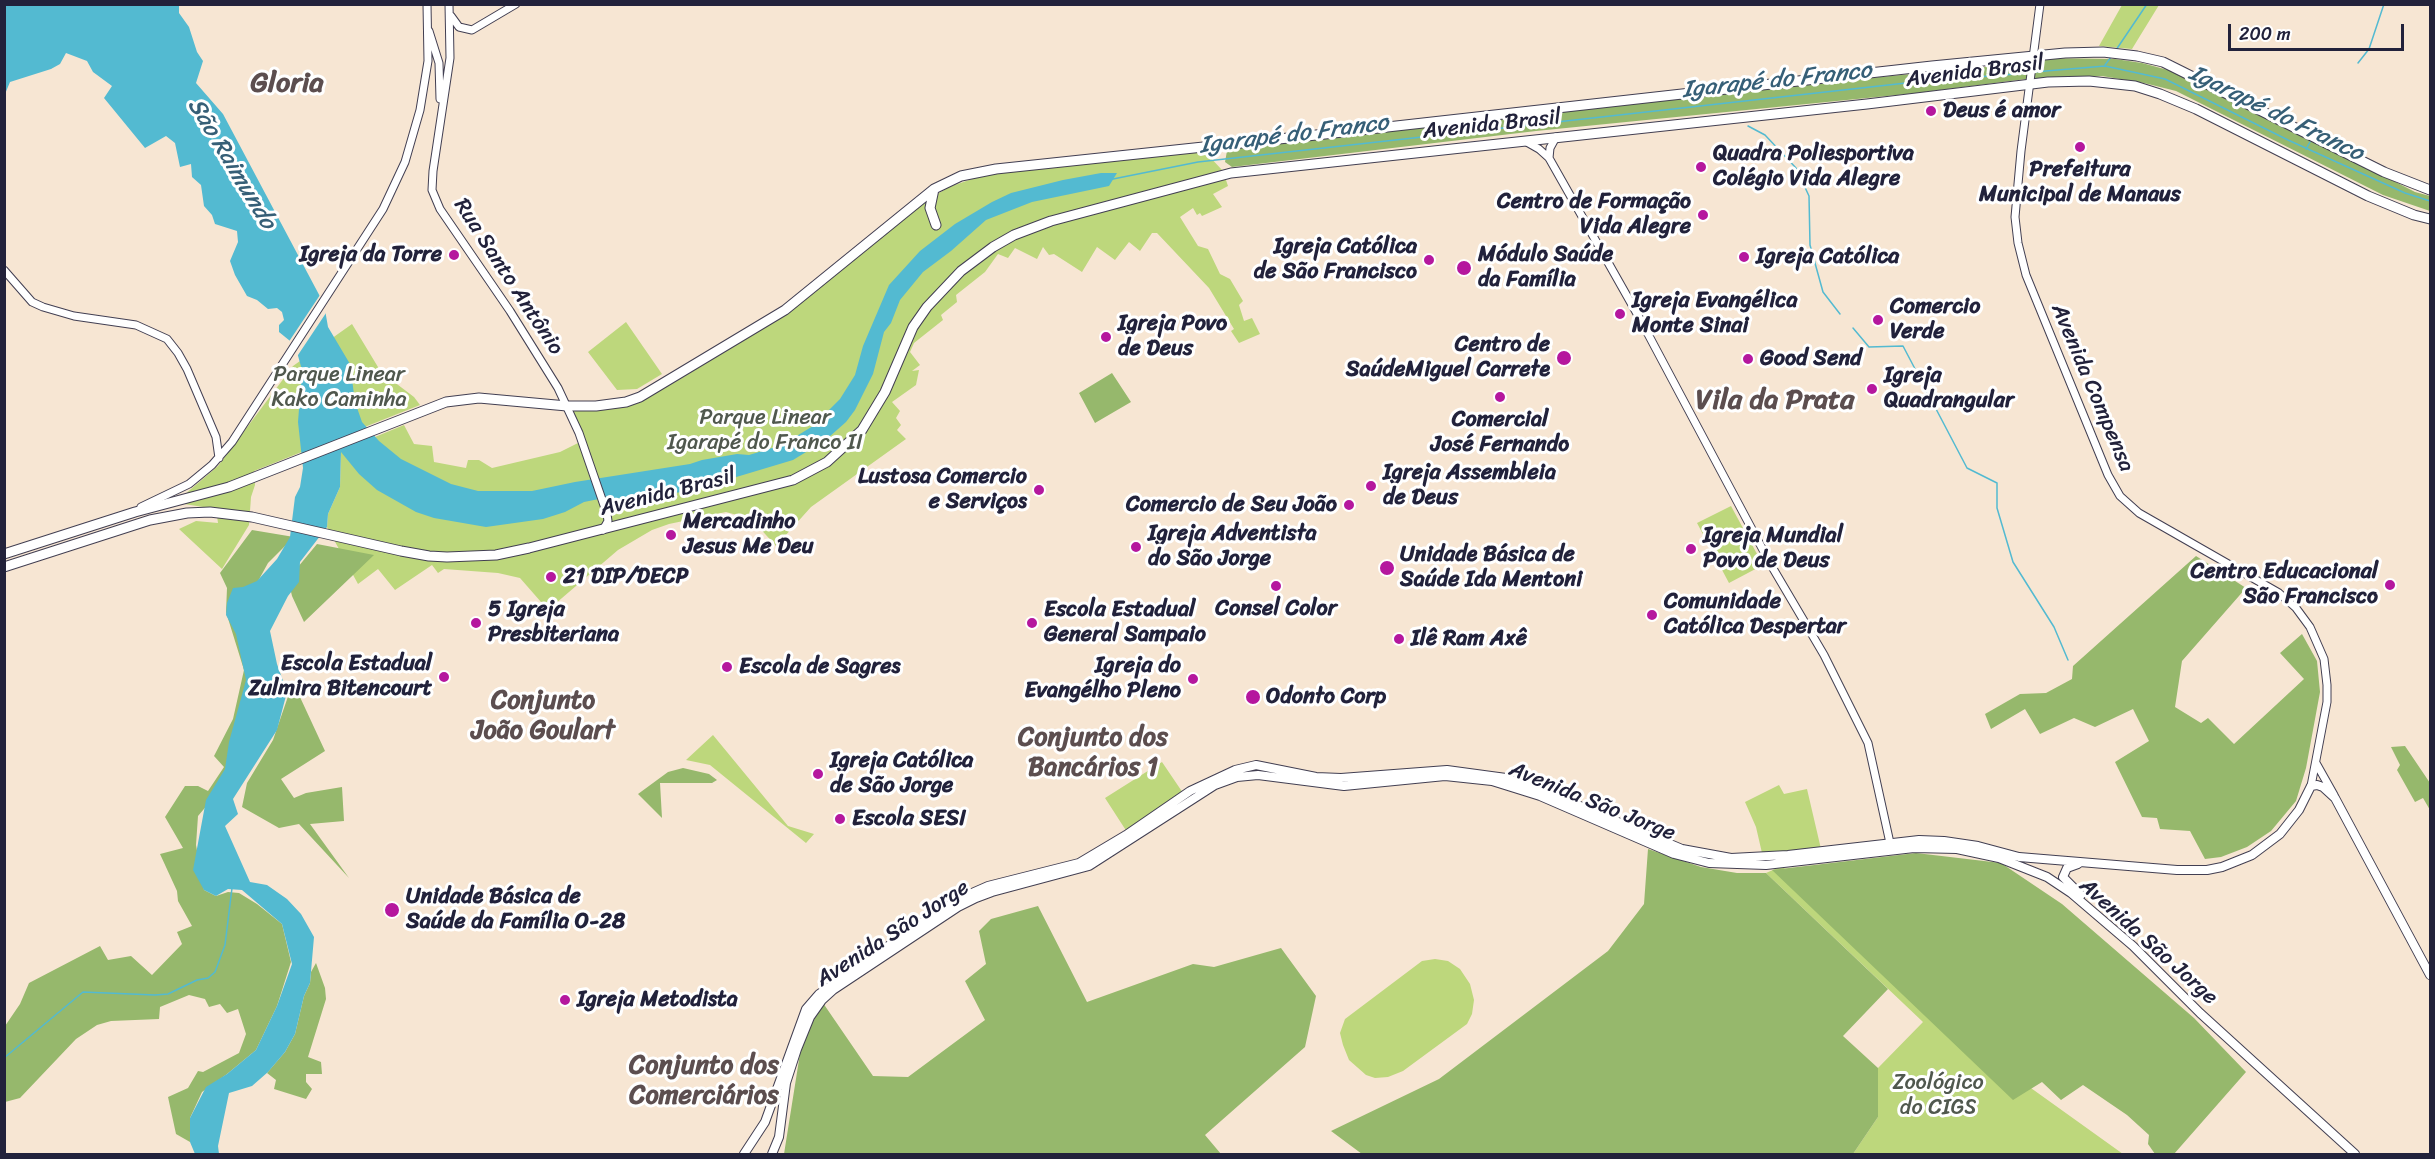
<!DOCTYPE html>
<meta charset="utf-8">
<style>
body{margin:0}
#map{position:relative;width:2435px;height:1159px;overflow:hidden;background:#f7e6d3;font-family:Sriracha,sans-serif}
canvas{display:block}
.frame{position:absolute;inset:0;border:6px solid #22223b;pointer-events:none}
.scale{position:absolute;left:2228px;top:24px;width:176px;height:27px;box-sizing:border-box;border:3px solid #22223b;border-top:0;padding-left:8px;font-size:18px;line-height:21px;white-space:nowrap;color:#22223b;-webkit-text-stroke:4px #fff;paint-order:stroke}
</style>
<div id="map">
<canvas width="2435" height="1159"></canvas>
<div class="frame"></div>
<div class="scale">200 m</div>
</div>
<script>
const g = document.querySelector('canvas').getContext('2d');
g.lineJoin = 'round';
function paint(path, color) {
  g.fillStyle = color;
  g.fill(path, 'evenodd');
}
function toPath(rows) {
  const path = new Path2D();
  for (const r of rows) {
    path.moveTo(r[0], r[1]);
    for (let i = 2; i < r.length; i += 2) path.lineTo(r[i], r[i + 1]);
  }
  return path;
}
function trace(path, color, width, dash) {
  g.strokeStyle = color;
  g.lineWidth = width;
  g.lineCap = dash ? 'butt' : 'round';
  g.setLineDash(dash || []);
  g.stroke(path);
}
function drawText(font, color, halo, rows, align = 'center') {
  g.font = font + ' Sriracha,sans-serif';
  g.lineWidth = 6;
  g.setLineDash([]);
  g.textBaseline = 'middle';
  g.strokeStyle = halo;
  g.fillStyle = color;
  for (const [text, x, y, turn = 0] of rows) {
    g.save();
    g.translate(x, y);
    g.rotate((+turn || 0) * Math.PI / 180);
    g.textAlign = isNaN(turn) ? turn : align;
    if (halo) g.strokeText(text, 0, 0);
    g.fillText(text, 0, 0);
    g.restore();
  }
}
const green = toPath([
 [2122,5,2159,5,2132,49,2099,46],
 [1198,150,1208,155,1223,171,1228,186,1213,194,1222,207,1202,216,1200,213,1197,215,1193,208,1180,217,1198,246,1208,249,1220,274,1230,279,1243,301,1239,305,1244,321,1252,318,1260,334,1239,343,1231,331,1234,329,1209,288,1157,233,1152,233,1140,251,1129,242,1115,260,1097,247,1082,272,1054,254,1049,255,1043,247,1037,259,1015,248,1008,258,998,254,985,272,956,295,957,302,941,315,943,320,914,343,910,352,920,365,912,371,919,370,916,385,892,402,900,411,896,418,901,425,897,430,906,439,811,507,776,546,756,524,744,517,726,512,669,524,652,530,618,550,548,610,520,578,498,573,444,569,438,573,432,565,395,590,378,569,358,584,327,527,328,514,340,487,341,451,404,425,414,444,432,446,434,462,466,468,468,460,479,460,492,468,560,452,584,440,571,409,588,411,622,407,644,400,675,382,781,318,805,300,916,207,949,187,992,172],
 [626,322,662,374,637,389,617,390,588,352],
 [352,324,381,372,414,397,420,405,254,471,255,485,251,497,249,525,222,569,179,529,196,521,218,523,216,509,184,504,184,495,218,466,293,366],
 [1731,506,1763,565,1729,583,1697,523],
 [713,735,788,826,814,834,806,843,710,765,686,760],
 [1162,762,1183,793,1127,832,1105,798],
 [1779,785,1784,794,1807,789,1821,849,1762,853,1756,827,1745,802],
 [1782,866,1929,1015,2123,1154,1853,1154,1878,1117,1878,1068,1923,1022,1766,873],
 [1435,959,1448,961,1460,969,1470,984,1474,1000,1472,1014,1467,1024,1403,1071,1388,1077,1375,1078,1366,1075,1349,1060,1343,1045,1340,1033,1345,1019,1422,961]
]);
const forest = toPath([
 [2041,58,2115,59,2142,63,2168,70,2324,145,2415,192,2430,196,2430,211,2383,195,2176,91,2144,83,2102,76,2026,79,1917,93,1536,131,1232,167,1225,162,1227,151,1249,146,1806,84,2028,63],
 [1112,373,1131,402,1095,423,1079,393],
 [252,530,294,537,268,563,246,603,266,666,231,777,198,816,196,845,204,890,216,896,228,892,239,893,257,904,282,924,291,962,277,1006,256,1050,227,1074,202,1092,190,1118,190,1142,176,1134,168,1097,188,1088,198,1071,203,1072,239,1053,246,1034,238,1009,227,1013,220,1004,209,1007,205,999,189,995,160,1007,159,1019,111,1021,97,1025,76,1039,20,1098,5,1102,5,1026,20,1004,29,983,100,946,108,960,131,956,152,975,182,944,177,932,192,926,178,901,177,891,160,854,183,848,165,817,185,786,198,786,208,791,224,767,214,756,233,719,244,670,226,612,227,588,220,573],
 [317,544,374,555,304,622,292,596,288,579],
 [2196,556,2246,588,2182,661,2175,707,2201,723,2208,718,2234,744,2304,679,2280,653,2302,634,2317,661,2320,692,2306,768,2296,801,2271,831,2247,847,2221,857,2205,859,2190,831,2160,829,2157,818,2142,817,2115,762,2149,741,2133,709,2095,727,2074,718,2040,734,2025,709,1991,729,1985,714,2020,694,2046,693,2072,679,2073,666],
 [293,682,325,751,281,779,294,798,306,793,342,787,344,821,310,824,349,878,299,824,279,828,242,807,247,783,273,740],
 [2405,746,2430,783,2430,810,2423,798,2415,802,2397,770,2400,765,2391,747],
 [683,768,709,774,717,780,712,783,660,783,662,818,638,794,668,772],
 [1648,849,1701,867,1737,873,1766,873,1888,989,1843,1036,1878,1068,1878,1117,1853,1154,1362,1154,1331,1131,1439,1079,1608,951,1644,904],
 [1916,853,2001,863,2062,904,2194,1018,2246,1072,2174,1154,2155,1154,2148,1144,2149,1135,2127,1115,2083,1085,2061,1100,2042,1082,2013,1100,1772,870],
 [1038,906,1087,1002,1193,964,1214,967,1281,948,1316,996,1305,1047,1205,1135,1221,1154,784,1154,802,1041,823,1003,873,1076,908,1077,985,1020,965,981,986,964,979,931,991,919],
 [316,963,325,988,326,999,308,1057,321,1062,322,1074,306,1074,306,1082,312,1089,306,1099,274,1089,276,1080,267,1073,285,1052,295,1034,304,996,310,983,311,972]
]);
const water = toPath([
 [5,5,179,5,179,13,189,27,197,52,203,61,196,83,223,114,324,304,328,327,350,364,355,402,362,422,379,441,401,459,451,484,478,491,532,491,575,482,690,464,702,460,737,454,749,455,782,445,813,426,840,399,855,375,863,346,889,285,920,251,955,224,992,202,1011,193,1063,180,1101,173,1117,173,1109,186,1032,202,986,220,951,251,923,272,900,300,891,323,884,332,873,374,855,410,846,422,829,437,821,440,811,449,793,460,693,490,639,499,604,498,584,502,565,512,543,519,486,527,434,518,416,512,377,490,359,474,341,452,340,487,328,514,327,527,300,562,299,582,288,596,270,631,277,664,287,692,277,730,233,799,238,814,225,826,250,882,267,885,287,899,301,914,314,937,310,983,304,996,295,1034,285,1052,268,1072,252,1086,229,1093,218,1146,219,1154,195,1154,190,1142,190,1118,206,1087,227,1074,256,1050,277,1006,292,964,282,924,242,890,228,889,216,896,204,890,193,870,206,800,225,769,229,742,246,680,236,634,226,615,227,603,233,588,243,587,257,581,277,559,290,537,295,497,300,487,303,468,298,422,302,370,295,345,279,332,279,325,284,320,282,312,277,308,268,309,257,300,247,296,235,275,230,261,238,242,237,231,215,224,212,215,204,206,201,185,192,177,191,164,180,167,175,143,166,136,145,148,104,98,112,86,93,72,87,61,66,53,60,64,51,69,10,82,5,94]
]);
const pier = toPath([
 [322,292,328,310,296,358,293,346,288,343]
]);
const stream = toPath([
 [2116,50,2147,4],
 [2358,63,2369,49,2384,4],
 [2105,65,2111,57],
 [2034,72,2105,66,2165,79,2288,140,2405,193,2430,201],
 [1748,126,1765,135,1796,168,1809,196,1810,245,1823,292,1840,314],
 [2306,149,2310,142],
 [1113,179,1198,162,1924,81,2029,73],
 [1853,328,1869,347,1903,346,1967,468,1997,483,1997,508,2013,562,2054,627,2068,660],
 [4,1058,83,992,155,995,168,994,197,980,208,978,215,972,225,945,232,888]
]);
const secondary = toPath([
 [449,4,450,58,433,171,432,190,440,209,510,311,558,388,579,433,607,514,608,521,603,530],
 [2040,4,2021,151,2015,217,2018,243,2026,275,2108,475,2120,496,2139,513,2279,593,2296,608,2310,627,2324,659,2327,685,2327,702,2311,786],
 [451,16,459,27,472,30,516,4],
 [429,31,439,63,440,99],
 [1525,141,1539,149,1549,158,1640,319,1771,565,1824,655,1868,743,1890,843],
 [1549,158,1550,148,1556,137],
 [4,270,32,302,43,307,74,316,136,325,167,339,178,353,187,369,216,437,219,458],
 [141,507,189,484,212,465,232,442,383,209,405,162,420,110,428,61,427,4],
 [2316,763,2334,795]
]);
const primary = toPath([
 [2078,864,2067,868,2063,877,2081,895],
 [744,1154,765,1122,806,1009,819,994,917,926,963,897,988,886,1079,863,1126,835,1190,791,1235,770,1256,765,1316,777,1341,778,1447,770,1506,778,1535,787,1682,849,1731,858,1788,855,1919,840,1944,841,1978,846,2019,857,2177,870,2207,870,2222,867,2252,855,2280,834,2299,810,2311,786,2317,785,2323,787,2335,798,2430,975],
 [772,1154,779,1137,786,1083,797,1049,810,1017,822,1000,833,990,958,907,976,898,992,892,1089,866,1215,785,1237,777,1258,775,1344,786,1445,776,1492,781,1540,796,1674,854,1709,863,1766,865,1914,848,1957,849,1999,858,2047,877,2071,893,2133,946,2200,1013,2355,1154]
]);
const highway = toPath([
 [934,189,930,208,936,225],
 [4,554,135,512,229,487,446,402,479,398,567,406,596,406,626,402,640,397,785,310,934,189,961,176,996,169,1307,136,1932,66,2065,53,2103,52,2137,56,2163,62,2384,172,2430,190],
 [4,567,150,520,187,513,210,512,252,517,401,551,429,556,447,557,496,555,529,548,793,480,827,462,862,430,885,392,913,327,927,307,961,271,993,247,1014,235,1051,221,1231,173,1867,104,2048,82,2089,81,2135,86,2160,94,2196,109,2368,196,2414,215,2430,219]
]);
const markers = [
 [1931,111,6,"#b5179e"],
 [2080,147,6,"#b5179e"],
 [1701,167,6,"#b5179e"],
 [1703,215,6,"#b5179e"],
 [454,255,6,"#b5179e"],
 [1744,257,6,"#b5179e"],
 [1429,260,6,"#b5179e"],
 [1464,268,8,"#b5179e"],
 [1620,314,6,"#b5179e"],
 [1878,320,6,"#b5179e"],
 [1106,337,6,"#b5179e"],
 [1564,358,8,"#b5179e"],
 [1748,359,6,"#b5179e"],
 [1872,389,6,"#b5179e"],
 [1500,397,6,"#b5179e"],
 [1371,486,6,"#b5179e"],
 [1039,490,6,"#b5179e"],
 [1349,505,6,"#b5179e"],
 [671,535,6,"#b5179e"],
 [1136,547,6,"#b5179e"],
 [1691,549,6,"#b5179e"],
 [1387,568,8,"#b5179e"],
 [551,577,6,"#b5179e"],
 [2390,585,6,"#b5179e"],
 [1276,586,6,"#b5179e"],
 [1652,615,6,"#b5179e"],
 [476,623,6,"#b5179e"],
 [1032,623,6,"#b5179e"],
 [1399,639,6,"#b5179e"],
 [727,667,6,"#b5179e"],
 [444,677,6,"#b5179e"],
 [1193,679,6,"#b5179e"],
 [1253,697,8,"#b5179e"],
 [818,774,6,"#b5179e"],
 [840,819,6,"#b5179e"],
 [392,910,8,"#b5179e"],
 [565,1000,6,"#b5179e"]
];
const streetNames = [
 ["Avenida Brasil",1975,72,-7],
 ["Avenida Brasil",1492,125,-6],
 ["Rua Santo Antônio",508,277,57],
 ["Avenida Compensa",2092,388,67],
 ["Avenida Brasil",668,493,-14],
 ["Avenida São Jorge",1592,802,22],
 ["Avenida São Jorge",893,934,-33],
 ["Avenida São Jorge",2148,942,42]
];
const poiNames = [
 ["Deus é amor",1943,111],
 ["Quadra Poliesportiva",1713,154],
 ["Colégio Vida Alegre",1713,179],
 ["Prefeitura",2080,170,"center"],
 ["Municipal de Manaus",2080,195,"center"],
 ["Centro de Formação",1691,202,"right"],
 ["Vida Alegre",1691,227,"right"],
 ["Igreja Católica",1417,247,"right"],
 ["de São Francisco",1417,272,"right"],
 ["Igreja da Torre",442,255,"right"],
 ["Módulo Saúde",1478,255],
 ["da Família",1478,280],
 ["Igreja Católica",1756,257],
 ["Igreja Evangélica",1632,301],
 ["Monte Sinai",1632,326],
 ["Comercio",1890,307],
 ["Verde",1890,332],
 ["Igreja Povo",1118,324],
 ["de Deus",1118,349],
 ["Centro de",1550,345,"right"],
 ["SaúdeMiguel Carrete",1550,370,"right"],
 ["Good Send",1760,359],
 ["Igreja",1884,376],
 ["Quadrangular",1884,401],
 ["Comercial",1500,420,"center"],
 ["José Fernando",1500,445,"center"],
 ["Igreja Assembleia",1383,473],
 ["de Deus",1383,498],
 ["Lustosa Comercio",1027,477,"right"],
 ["e Serviços",1027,502,"right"],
 ["Comercio de Seu João",1337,505,"right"],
 ["Mercadinho",683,522],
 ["Jesus Me Deu",683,547],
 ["Igreja Adventista",1148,534],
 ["do São Jorge",1148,559],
 ["Igreja Mundial",1703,536],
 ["Povo de Deus",1703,561],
 ["Unidade Básica de",1400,555],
 ["Saúde Ida Mentoni",1400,580],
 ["Centro Educacional",2378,572,"right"],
 ["São Francisco",2378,597,"right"],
 ["21 DIP/DECP",563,577],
 ["Comunidade",1664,602],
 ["Católica Despertar",1664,627],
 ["Consel Color",1276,609,"center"],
 ["5 Igreja",488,610],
 ["Presbiteriana",488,635],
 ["Escola Estadual",1044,610],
 ["General Sampaio",1044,635],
 ["Ilê Ram Axê",1411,639],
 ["Escola Estadual",432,664,"right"],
 ["Zulmira Bitencourt",432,689,"right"],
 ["Igreja do",1181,666,"right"],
 ["Evangélho Pleno",1181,691,"right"],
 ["Escola de Sagres",739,667],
 ["Odonto Corp",1266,697],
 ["Igreja Católica",830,761],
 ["de São Jorge",830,786],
 ["Escola SESI",852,819],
 ["Unidade Básica de",406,897],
 ["Saúde da Família O-28",406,922],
 ["Igreja Metodista",577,1000]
];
const parkNames = [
 ["Parque Linear",339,375],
 ["Kako Caminha",339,400],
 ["Parque Linear",765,418],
 ["Igarapé do Franco II",765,443],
 ["Zoológico",1938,1083],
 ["do CIGS",1938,1108]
];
const waterNames = [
 ["Igarapé do Franco",1777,81,-6],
 ["Igarapé do Franco",2276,114,26],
 ["Igarapé do Franco",1294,135,-7],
 ["São Raimundo",231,164,59]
];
const quarterNames = [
 ["Conjunto",543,701],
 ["João Goulart",543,731],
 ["Conjunto dos",1093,738],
 ["Bancários 1",1093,768],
 ["Conjunto dos",704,1066],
 ["Comerciários",704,1096]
];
const districtNames = [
 ["Gloria",287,84],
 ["Vila da Prata",1775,401]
];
paint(green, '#bdd77c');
paint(forest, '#96b86c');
paint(water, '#53bad1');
paint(pier, '#f7e6d3');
trace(stream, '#53bad1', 1.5);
trace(secondary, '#423f52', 9);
trace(primary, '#423f52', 10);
trace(highway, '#423f52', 11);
trace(secondary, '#fff', 7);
trace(primary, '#fff', 8);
trace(highway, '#fff', 9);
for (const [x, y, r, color] of markers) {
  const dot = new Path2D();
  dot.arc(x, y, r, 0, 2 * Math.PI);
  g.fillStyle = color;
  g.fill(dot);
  trace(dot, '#fff', 2);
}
drawText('22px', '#22223b', '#fff', streetNames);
drawText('bold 22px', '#22223b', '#fff', poiNames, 'left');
drawText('22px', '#50584e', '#fff', parkNames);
drawText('italic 24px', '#365f77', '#fff', waterNames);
drawText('bold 26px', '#5c4e4f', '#fff', quarterNames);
drawText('bold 28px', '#5c4e4f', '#fff', districtNames);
</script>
